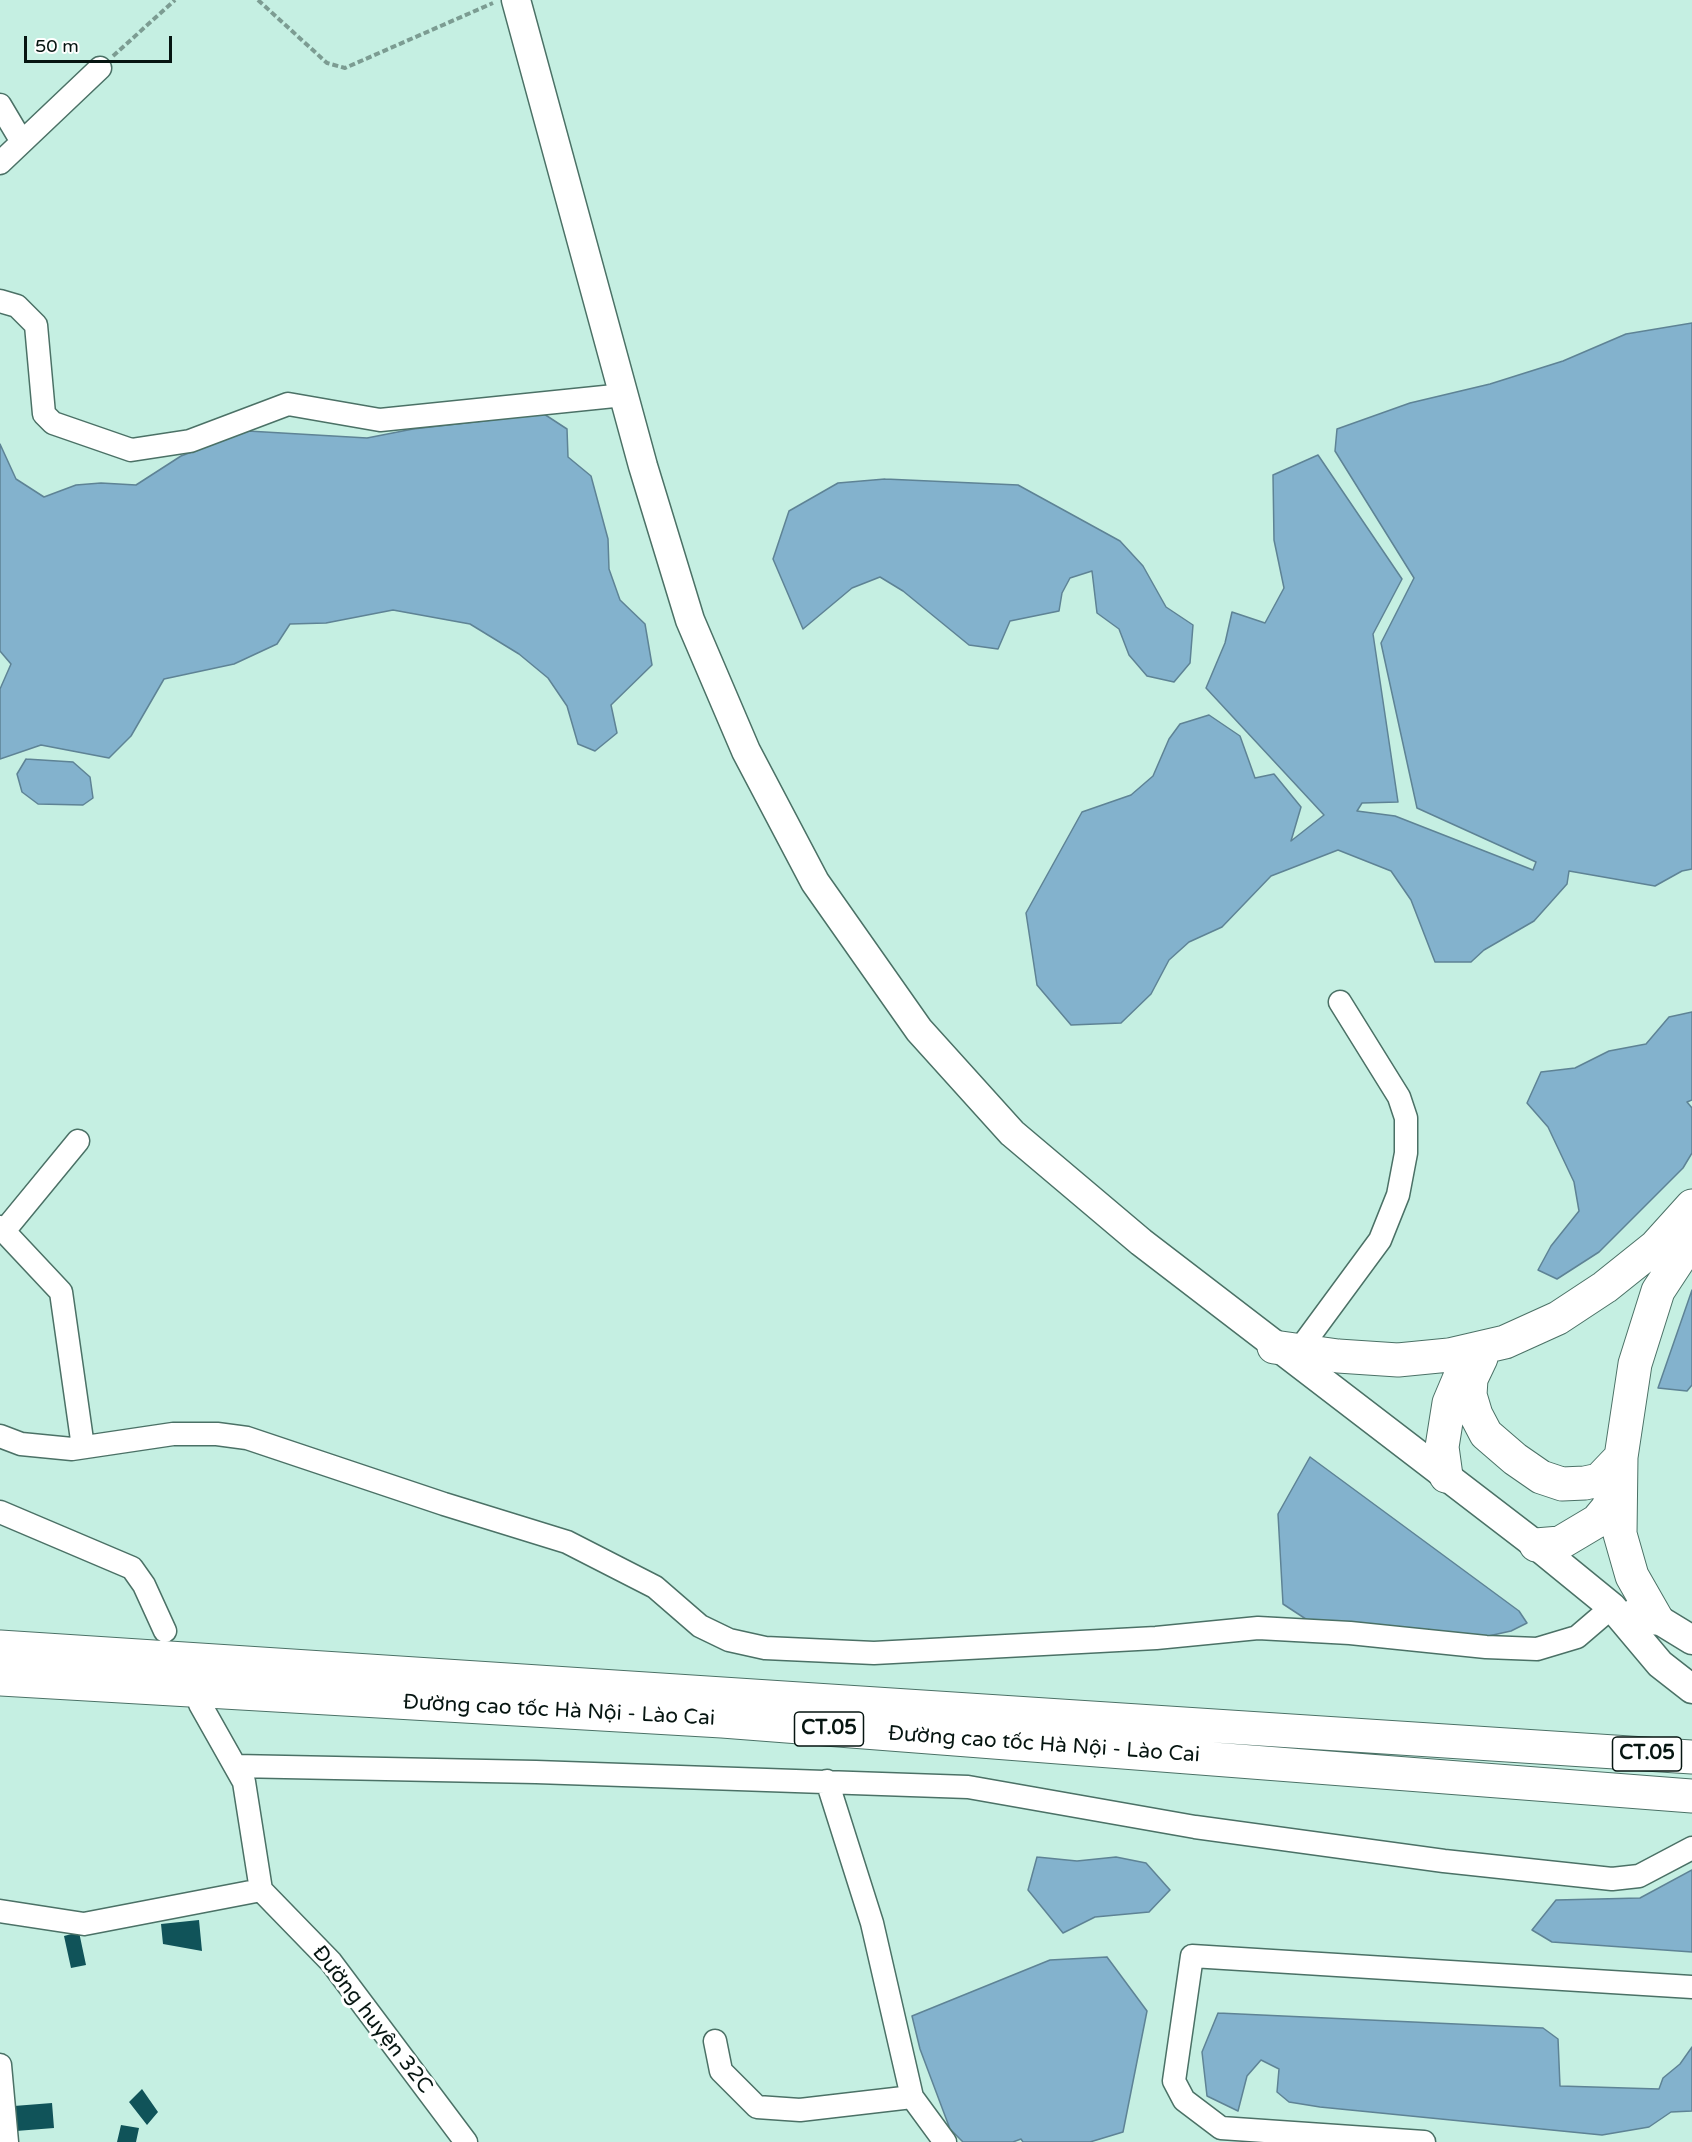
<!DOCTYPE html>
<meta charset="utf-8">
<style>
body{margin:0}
#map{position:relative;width:1692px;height:2142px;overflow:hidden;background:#c5efe2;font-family:"Varela Round",sans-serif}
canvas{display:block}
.scale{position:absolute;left:24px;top:36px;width:148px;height:27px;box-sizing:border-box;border:3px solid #061511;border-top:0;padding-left:8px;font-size:18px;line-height:21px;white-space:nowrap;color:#061511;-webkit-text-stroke:4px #fff;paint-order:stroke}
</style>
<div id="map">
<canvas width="1692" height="2142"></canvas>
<div class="scale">50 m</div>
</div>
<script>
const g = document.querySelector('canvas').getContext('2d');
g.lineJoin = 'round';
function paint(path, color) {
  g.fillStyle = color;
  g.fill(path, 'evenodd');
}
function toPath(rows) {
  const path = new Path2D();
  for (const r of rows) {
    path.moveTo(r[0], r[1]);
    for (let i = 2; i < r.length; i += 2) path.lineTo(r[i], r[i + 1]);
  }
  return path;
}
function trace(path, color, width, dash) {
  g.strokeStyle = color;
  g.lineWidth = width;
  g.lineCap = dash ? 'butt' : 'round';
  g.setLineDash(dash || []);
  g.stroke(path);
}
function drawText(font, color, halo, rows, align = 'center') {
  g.font = font + ' "Varela Round",sans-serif';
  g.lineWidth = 6;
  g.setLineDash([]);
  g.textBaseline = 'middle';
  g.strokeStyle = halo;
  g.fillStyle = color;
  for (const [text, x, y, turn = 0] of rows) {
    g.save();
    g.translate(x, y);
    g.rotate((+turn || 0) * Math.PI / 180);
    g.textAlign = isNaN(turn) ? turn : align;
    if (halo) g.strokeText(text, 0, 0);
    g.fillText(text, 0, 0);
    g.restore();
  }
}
const water = toPath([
 [1692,323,1692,869,1682,871,1655,886,1569,871,1567,884,1534,921,1484,950,1471,962,1435,962,1411,900,1391,871,1338,850,1271,876,1222,927,1189,942,1169,960,1151,994,1121,1023,1071,1025,1037,985,1026,913,1082,812,1131,795,1153,776,1169,739,1180,724,1209,715,1240,736,1255,778,1274,774,1301,807,1291,841,1324,815,1206,688,1225,643,1232,612,1265,623,1284,588,1274,540,1273,475,1318,455,1402,579,1373,634,1398,802,1362,803,1357,811,1395,816,1533,870,1536,862,1417,808,1381,643,1414,578,1335,451,1337,429,1410,403,1490,384,1563,361,1626,334,1692,323],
 [544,414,567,429,568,457,591,476,608,539,609,569,620,600,645,624,652,665,611,705,617,733,595,751,578,744,567,706,548,678,519,654,470,624,393,610,326,623,290,624,277,644,234,664,164,679,131,736,109,758,41,745,0,759,0,689,11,664,0,651,0,444,16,479,44,497,76,485,101,483,136,485,181,456,248,431,367,438,413,429,544,414],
 [885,479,1018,485,1120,541,1143,566,1166,607,1193,625,1190,663,1174,682,1147,676,1129,655,1119,629,1097,613,1092,571,1070,578,1062,593,1059,611,1010,621,998,649,969,645,903,591,880,577,852,588,803,629,773,559,789,511,838,483,885,479],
 [26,759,73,762,90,777,93,798,83,805,38,804,22,792,17,774,26,759],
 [1692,1012,1692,1100,1687,1102,1692,1108,1692,1153,1683,1168,1599,1252,1557,1279,1538,1270,1551,1246,1579,1211,1574,1182,1548,1127,1527,1103,1541,1072,1575,1068,1609,1051,1646,1044,1669,1017,1692,1012],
 [1692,1290,1692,1385,1687,1391,1658,1388,1692,1290],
 [1310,1457,1519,1611,1527,1623,1511,1631,1484,1637,1315,1625,1283,1604,1278,1514,1310,1457],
 [1037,1857,1077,1861,1116,1857,1146,1863,1170,1890,1149,1912,1095,1917,1063,1933,1028,1890,1037,1857],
 [1692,1870,1692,1952,1552,1942,1532,1930,1556,1900,1640,1898,1692,1870],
 [1107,1957,1147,2011,1123,2132,1090,2142,1023,2142,1021,2139,1013,2142,963,2142,950,2129,920,2049,912,2016,1050,1960,1107,1957],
 [1218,2013,1543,2028,1558,2039,1560,2086,1659,2089,1663,2078,1680,2064,1692,2047,1692,2111,1671,2112,1649,2127,1602,2135,1320,2107,1289,2102,1277,2092,1279,2069,1261,2060,1247,2076,1238,2111,1207,2096,1202,2052,1218,2013]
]);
const building = toPath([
 [199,1920,202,1951,163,1944,161,1924],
 [79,1932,86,1965,71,1968,64,1936],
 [142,2089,158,2112,147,2125,129,2102],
 [52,2103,54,2128,16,2131,14,2106],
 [121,2125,139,2128,136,2142,117,2142]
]);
const path = toPath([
 [258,0,327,63,345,68,493,3],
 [113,56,175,0]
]);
const minor = toPath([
 [0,105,22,142],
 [0,163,100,68],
 [0,301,17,306,36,325,44,414,53,423,131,450,190,441,288,404,380,420,624,395],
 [0,1227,61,1292,83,1447],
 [4,1231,78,1141],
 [1299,1350,1380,1240,1398,1195,1406,1153,1406,1118,1399,1097,1340,1002],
 [0,1436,21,1444,72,1449,173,1434,217,1434,247,1438,444,1504,567,1542,655,1587,700,1626,729,1640,765,1648,874,1653,1156,1638,1258,1628,1350,1633,1486,1647,1537,1649,1577,1637,1612,1607],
 [0,1512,132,1568,144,1585,165,1631],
 [200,1704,244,1782,261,1890,331,1962,466,2142],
 [235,1766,536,1772,968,1787,1195,1827,1444,1861,1612,1879,1639,1876,1692,1848],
 [827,1781,872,1923,912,2097,945,2142],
 [0,1911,84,1924,261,1890],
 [715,2041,721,2071,757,2107,800,2110,912,2097],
 [0,2065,7,2142],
 [1424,2142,1221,2128,1184,2100,1174,2081,1192,1956,1692,1987]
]);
const major = toPath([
 [516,0,643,466,690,620,746,751,815,882,919,1030,1012,1133,1141,1242,1536,1545,1612,1607,1660,1664,1692,1689],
 [1634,1613,1656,1618,1692,1640]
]);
const highway = toPath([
 [1274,1347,1338,1356,1398,1360,1449,1355,1505,1342,1558,1318,1605,1287,1655,1247,1692,1206],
 [1481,1358,1471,1379,1470,1395,1476,1415,1486,1434,1515,1459,1541,1477,1562,1484,1585,1483,1599,1480,1621,1457],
 [1446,1476,1442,1447,1449,1403,1460,1377,1472,1366],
 [1536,1545,1560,1543,1597,1521,1607,1509,1619,1486],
 [1656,1618,1632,1576,1620,1534,1621,1457,1635,1364,1658,1291,1692,1239],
 [0,1647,1692,1757],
 [0,1679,722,1721,1692,1796]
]);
const shields = [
 [829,1729,69],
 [1647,1754,69]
];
const shieldNames = [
 ["CT.05",829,1729],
 ["CT.05",1647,1754]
];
const streetNames = [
 ["Đường cao tốc Hà Nội - Lào Cai",559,1711,3],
 ["Đường cao tốc Hà Nội - Lào Cai",1044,1745,4],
 ["Đường huyện 32C",372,2020,52]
];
paint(water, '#83b2cd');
trace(water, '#5e8395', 1.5);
paint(building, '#105359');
trace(minor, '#4b7166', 25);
trace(major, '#4b7166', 31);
trace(highway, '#4b7166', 35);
trace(path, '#7c9c92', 4, [6, 3]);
trace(minor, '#fff', 22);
trace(major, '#fff', 28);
trace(highway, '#fff', 33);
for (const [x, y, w] of shields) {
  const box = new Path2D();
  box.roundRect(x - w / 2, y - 17, w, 34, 4.5);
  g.fillStyle = '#fff';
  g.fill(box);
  trace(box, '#061511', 1.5);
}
drawText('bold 20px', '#061511', null, shieldNames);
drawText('21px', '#061511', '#fff', streetNames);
</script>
